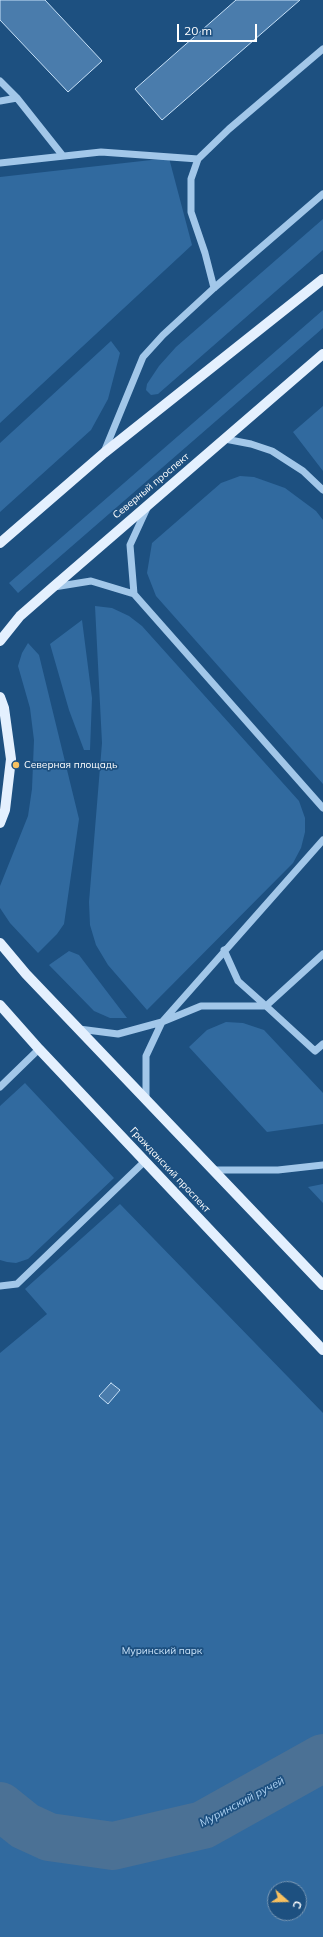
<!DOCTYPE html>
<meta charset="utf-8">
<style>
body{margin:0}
#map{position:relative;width:323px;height:1937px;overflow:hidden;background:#1d5080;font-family:Mulish,sans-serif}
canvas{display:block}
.north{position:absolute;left:267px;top:1881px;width:40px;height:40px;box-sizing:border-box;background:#1d5080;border:1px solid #7796b3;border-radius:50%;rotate:110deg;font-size:11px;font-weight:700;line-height:16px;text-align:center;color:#fff}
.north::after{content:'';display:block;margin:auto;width:14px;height:18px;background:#f8c160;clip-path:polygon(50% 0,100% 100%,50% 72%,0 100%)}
.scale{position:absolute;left:177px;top:24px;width:80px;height:18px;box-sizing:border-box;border:2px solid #fff;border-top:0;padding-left:5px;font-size:12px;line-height:14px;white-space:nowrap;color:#fff;-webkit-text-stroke:3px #1d5080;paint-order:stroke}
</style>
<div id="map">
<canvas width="323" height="1937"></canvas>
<div class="north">С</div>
<div class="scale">20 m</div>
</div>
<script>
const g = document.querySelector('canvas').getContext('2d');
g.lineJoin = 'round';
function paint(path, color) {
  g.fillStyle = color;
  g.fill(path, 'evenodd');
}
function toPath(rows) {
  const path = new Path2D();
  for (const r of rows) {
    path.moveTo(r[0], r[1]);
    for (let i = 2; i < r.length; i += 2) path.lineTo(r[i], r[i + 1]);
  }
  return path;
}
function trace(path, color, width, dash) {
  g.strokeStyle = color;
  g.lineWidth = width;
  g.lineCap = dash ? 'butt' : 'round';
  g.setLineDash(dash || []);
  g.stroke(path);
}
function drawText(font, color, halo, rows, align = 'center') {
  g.font = font + ' Mulish,sans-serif';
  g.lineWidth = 3.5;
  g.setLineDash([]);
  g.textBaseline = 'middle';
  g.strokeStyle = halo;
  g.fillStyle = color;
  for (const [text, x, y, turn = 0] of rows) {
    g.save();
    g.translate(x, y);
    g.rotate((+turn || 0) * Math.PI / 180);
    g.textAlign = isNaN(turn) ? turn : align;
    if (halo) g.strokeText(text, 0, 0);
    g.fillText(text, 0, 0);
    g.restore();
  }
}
const green = toPath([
 [169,158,192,245,0,423,0,177],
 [323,219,323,250,158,394,151,395,146,390,147,384,159,366,176,347],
 [323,310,323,328,18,593,9,583],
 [111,341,120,353,108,399,91,430,0,512,0,443],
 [323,406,323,471,293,432],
 [240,476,254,477,285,488,316,511,323,520,323,784,156,596,147,573,152,543,221,483],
 [95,606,112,608,129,616,142,626,299,801,305,818,305,832,301,848,293,863,147,1010,108,965,96,945,90,925,89,902,102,743],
 [82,620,92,698,90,750,84,750,69,710,50,644],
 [28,643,39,655,79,819,64,924,57,934,38,953,10,923,0,908,0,886,28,816,32,789,34,740,30,708,18,666,22,653],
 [69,951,79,955,127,1018,110,1018,94,1011,49,965],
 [226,1022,243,1023,264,1030,323,1093,323,1124,267,1132,189,1047,207,1030],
 [25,1083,114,1178,28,1259,16,1263,7,1262,0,1260,0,1106],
 [323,1184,323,1203,308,1187],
 [120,1204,323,1413,323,1937,0,1937,0,1353,47,1314,25,1289],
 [275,1889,299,1889,299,1913,275,1913]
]);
const river = toPath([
 [0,1806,25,1826,49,1837,113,1846,203,1825,323,1758]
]);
const building = toPath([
 [0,0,45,0,102,61,68,92,0,20,0,0],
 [236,0,300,0,162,120,135,89,236,0],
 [111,1383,120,1390,108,1404,99,1396,111,1383]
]);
const minor = toPath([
 [0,81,17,98,63,156],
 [0,101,17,98],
 [0,163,101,152,198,159],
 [214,288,205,253,191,212,191,179,198,159,229,129,323,49],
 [225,439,251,444,272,451,303,471,323,490],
 [104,452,143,357,163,335,214,288,323,194],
 [54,587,91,581,134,594,323,808],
 [134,594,130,545,147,508],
 [224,950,238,981,266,1006,323,954],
 [79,1029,118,1034,162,1022,201,1006,266,1006,315,1051,323,1044],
 [0,1087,39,1049],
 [146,1099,146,1056,162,1022,323,840],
 [213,1170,278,1170,323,1165],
 [0,1286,17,1284,145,1161]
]);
const major = toPath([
 [0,543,104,453,323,279],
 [0,641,20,616,52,588,323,354],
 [0,697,4,708,11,759,5,810,0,823],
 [0,943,26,974,323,1285],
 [0,1005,39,1049,323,1350]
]);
const markers = [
 [16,765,4,"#f8c160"]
];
const streetNames = [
 ["Северный проспект",151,486,-40],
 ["Гражданский проспект",170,1170,47]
];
const poiNames = [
 ["Северная площадь",24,765]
];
const parkNames = [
 ["Муринский парк",162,1651]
];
const waterNames = [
 ["Муринский ручей",242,1802,-28]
];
paint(green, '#316a9f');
trace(river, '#4b7195', 48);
paint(building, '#4a7cac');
trace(building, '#c6e0f7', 1);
trace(minor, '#a2c7e9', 7);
trace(major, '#e4f0fe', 10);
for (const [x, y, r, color] of markers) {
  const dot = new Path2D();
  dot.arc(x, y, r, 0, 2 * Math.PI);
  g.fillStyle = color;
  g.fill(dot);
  trace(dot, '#1d5080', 1.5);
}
drawText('10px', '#fff', '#1d5080', streetNames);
drawText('10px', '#fff', '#1d5080', poiNames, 'left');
drawText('10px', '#c6e0f7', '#1d5080', parkNames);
drawText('italic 11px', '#add1f1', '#1d5080', waterNames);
</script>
